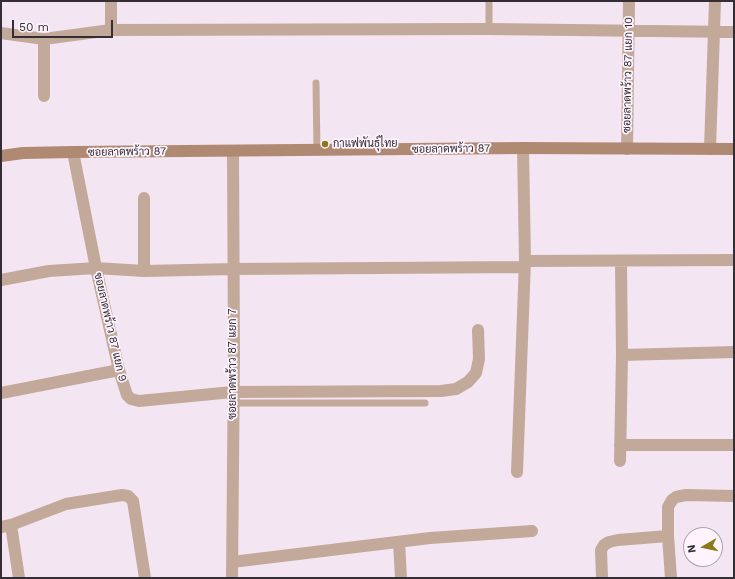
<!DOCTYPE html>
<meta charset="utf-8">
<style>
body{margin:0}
#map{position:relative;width:735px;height:579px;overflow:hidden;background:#f4e5f3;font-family:"Work Sans",sans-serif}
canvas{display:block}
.frame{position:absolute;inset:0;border:2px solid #342e34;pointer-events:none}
.north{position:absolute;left:683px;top:527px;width:40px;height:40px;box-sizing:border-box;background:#fdf4fd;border:1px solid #ada5ad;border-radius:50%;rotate:261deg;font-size:11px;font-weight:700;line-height:16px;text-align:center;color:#342e34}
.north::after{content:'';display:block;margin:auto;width:14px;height:18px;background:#8f771c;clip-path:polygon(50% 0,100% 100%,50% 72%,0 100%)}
.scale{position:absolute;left:12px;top:20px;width:101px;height:18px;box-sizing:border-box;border:2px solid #342e34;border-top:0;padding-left:5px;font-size:12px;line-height:14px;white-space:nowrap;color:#342e34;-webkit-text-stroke:3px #fdf4fd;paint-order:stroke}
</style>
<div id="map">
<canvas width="735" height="579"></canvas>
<div class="frame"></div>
<div class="north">N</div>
<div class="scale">50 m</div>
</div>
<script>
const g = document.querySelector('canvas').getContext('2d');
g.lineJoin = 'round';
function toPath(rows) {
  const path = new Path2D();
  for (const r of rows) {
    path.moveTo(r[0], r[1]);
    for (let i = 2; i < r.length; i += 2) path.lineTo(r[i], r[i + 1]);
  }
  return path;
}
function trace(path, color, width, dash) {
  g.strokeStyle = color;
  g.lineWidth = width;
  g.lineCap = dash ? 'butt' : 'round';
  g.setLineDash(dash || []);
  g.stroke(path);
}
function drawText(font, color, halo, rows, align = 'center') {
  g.font = font + ' "Work Sans",Sarabun,sans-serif';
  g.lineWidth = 3.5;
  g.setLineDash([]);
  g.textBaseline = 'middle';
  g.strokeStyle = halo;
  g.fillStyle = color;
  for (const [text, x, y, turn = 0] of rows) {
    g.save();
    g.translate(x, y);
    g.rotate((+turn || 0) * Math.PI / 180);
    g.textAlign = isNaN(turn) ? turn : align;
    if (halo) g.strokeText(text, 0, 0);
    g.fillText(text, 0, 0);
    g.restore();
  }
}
const lane = toPath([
 [489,1,489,29],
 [316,83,317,151],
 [233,403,425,403]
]);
const street = toPath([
 [111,30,111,1],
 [1,33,44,39,111,30,489,29,734,32],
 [44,39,44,96],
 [627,149,629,1],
 [710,149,715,1],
 [73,152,96,268,119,370,127,395,131,399,139,401,233,392,441,391,456,389,468,382,476,373,479,359,478,330],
 [144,198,144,271],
 [525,261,734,260],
 [1,280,49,271,96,268,144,271,233,269,524,267],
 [622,355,734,352],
 [1,393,119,370],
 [620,445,734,445],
 [620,461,622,355,621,262],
 [517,472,525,261,523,148],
 [11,525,19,578],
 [1,527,11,525,66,504,122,495,128,496,133,501,145,578],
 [399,542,401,578],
 [232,562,430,538,532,531],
 [232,578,234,356,233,151],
 [602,578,601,550,604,545,609,542,618,540,668,536],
 [671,578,668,536,668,507,672,500,676,497,686,495,734,496]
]);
const secondary = toPath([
 [1,156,23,153,73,152,523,148,734,149]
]);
const markers = [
 [325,144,4,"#8f771c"]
];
const streetNames = [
 ["ซอยลาดพร้าว 87 แยก 10",628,75,-89],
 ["ซอยลาดพร้าว 87",451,149,-1],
 ["ซอยลาดพร้าว 87",127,152,-1],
 ["ซอยลาดพร้าว 87 แยก 9",110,327,77],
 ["ซอยลาดพร้าว 87 แยก 7",233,364,-90]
];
const poiNames = [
 ["กาแฟพันธ์ุไทย",333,144]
];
trace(lane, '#c3a99a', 7);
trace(street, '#c3a99a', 12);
trace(secondary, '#af8972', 12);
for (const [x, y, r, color] of markers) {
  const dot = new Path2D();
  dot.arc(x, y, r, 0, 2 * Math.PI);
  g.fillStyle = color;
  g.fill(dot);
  trace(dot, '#fdf4fd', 1.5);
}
drawText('11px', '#342e34', '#fdf4fd', streetNames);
drawText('11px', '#342e34', '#fdf4fd', poiNames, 'left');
</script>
